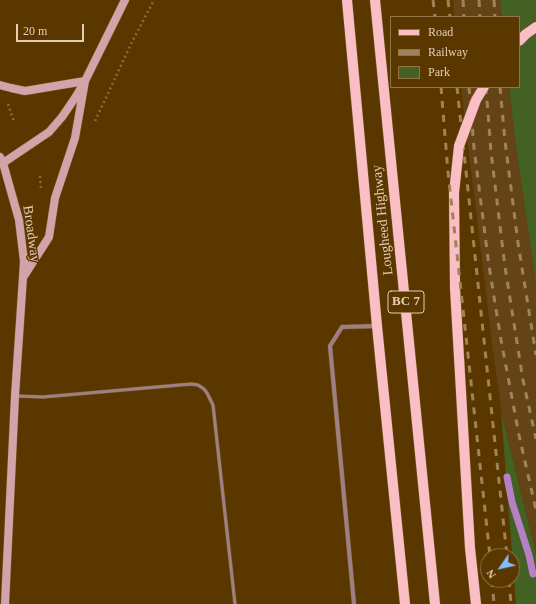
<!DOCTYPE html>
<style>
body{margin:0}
#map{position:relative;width:536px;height:604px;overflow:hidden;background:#5b3700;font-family:Georgia,serif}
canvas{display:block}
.legend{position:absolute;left:390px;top:16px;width:130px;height:72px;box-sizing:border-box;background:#5b3700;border:1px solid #927449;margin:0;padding:5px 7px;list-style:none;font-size:12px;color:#e4cfb6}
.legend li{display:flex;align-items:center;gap:8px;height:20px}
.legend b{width:20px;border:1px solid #927449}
.north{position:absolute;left:480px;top:548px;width:40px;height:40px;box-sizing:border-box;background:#5b3700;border:1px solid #927449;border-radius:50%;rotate:236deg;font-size:11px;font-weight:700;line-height:16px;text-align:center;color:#e4cfb6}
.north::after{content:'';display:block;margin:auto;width:14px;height:18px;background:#82bcfa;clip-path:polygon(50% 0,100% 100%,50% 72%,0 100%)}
.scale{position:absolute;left:16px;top:24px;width:68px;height:18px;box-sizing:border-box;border:2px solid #e4cfb6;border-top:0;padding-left:5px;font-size:12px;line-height:14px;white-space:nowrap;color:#e4cfb6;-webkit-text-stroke:3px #5b3700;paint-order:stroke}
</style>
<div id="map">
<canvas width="536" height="604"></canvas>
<ul class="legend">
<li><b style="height:5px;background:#fabec5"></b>Road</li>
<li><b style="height:5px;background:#9f835b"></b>Railway</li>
<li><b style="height:11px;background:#436122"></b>Park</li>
</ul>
<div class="north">N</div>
<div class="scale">20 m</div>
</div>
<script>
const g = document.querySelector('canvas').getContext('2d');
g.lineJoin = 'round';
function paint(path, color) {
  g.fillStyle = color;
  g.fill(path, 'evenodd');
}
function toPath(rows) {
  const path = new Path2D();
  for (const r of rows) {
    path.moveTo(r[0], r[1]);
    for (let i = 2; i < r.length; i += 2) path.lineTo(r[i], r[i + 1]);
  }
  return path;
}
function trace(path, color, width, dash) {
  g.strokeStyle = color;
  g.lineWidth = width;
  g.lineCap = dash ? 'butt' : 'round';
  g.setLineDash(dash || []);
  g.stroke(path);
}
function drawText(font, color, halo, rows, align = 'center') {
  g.font = font + ' Georgia,serif';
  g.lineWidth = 3;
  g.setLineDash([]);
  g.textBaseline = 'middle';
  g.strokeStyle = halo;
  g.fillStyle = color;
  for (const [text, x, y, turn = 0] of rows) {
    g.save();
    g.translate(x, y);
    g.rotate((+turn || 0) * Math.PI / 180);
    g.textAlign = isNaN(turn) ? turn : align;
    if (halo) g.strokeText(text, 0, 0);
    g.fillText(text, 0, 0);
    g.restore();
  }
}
const built = toPath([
 [453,0,500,0,502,17,454,17],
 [461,87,509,87,515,140,536,285,536,554,502,414,492,343]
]);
const green = toPath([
 [500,0,536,0,536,285,515,140,509,87,519,87,519,17,502,17],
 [501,411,536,554,536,604,516,604]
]);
const stream = toPath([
 [507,477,512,502,529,555,533,574]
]);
const path = toPath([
 [8,104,14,122],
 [95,121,132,42,154,0],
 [40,176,41,189]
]);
const lane = toPath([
 [17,396,43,397,191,384,198,385,204,389,207,393,213,405,235,604]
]);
const street = toPath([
 [354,604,330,346,342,327,377,326]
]);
const secondary = toPath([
 [0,85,11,88,25,91,85,81],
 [0,157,3,163,19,220,24,261,23,277,15,396,5,604],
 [3,163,49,132,62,117,75,98,85,81,125,0],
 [24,276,49,237,55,198,75,138,85,81]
]);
const primary = toPath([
 [347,0,377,326,405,604],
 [375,0,435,604],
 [519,41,526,34,536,27],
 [459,146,454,193,455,288,470,548,476,604]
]);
const rail = toPath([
 [433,0,435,17],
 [448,0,450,17],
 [463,0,464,17],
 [479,0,480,17],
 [494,0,495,17],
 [441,87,448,172,490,556],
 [457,87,507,556],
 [469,87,474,148,489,266,501,340,519,435,536,510],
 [486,87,491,152,505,267,523,380,536,439],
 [500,87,505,141,518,243,536,355],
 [492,580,494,604],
 [509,580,511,604]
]);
const primaryBridge = toPath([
 [459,146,476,100,484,87]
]);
const shields = [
 [406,302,36]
];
const shieldNames = [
 ["BC 7",406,302]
];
const streetNames = [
 ["Lougheed Highway",383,220,-96],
 ["Broadway",31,234,82]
];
paint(built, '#644317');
paint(green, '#436122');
trace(stream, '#b581c4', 7);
trace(lane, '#765524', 4);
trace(street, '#765524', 5);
trace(secondary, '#765524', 9);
trace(primary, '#765524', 11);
trace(path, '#896b3e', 2.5, [2, 3]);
trace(lane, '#9e8083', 3);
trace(street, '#9e8083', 4);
trace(secondary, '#d2a3a8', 8);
trace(primary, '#fabec5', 10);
trace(rail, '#9f835b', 3, [7, 7]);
trace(primaryBridge, '#765524', 11, []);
trace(primaryBridge, '#fabec5', 10);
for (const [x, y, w] of shields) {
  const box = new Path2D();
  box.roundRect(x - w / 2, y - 11, w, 22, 3);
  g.fillStyle = '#5b3700';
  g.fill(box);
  trace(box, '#e4cfb6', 1);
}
drawText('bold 13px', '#e4cfb6', null, shieldNames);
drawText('14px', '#e4cfb6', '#5b3700', streetNames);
</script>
